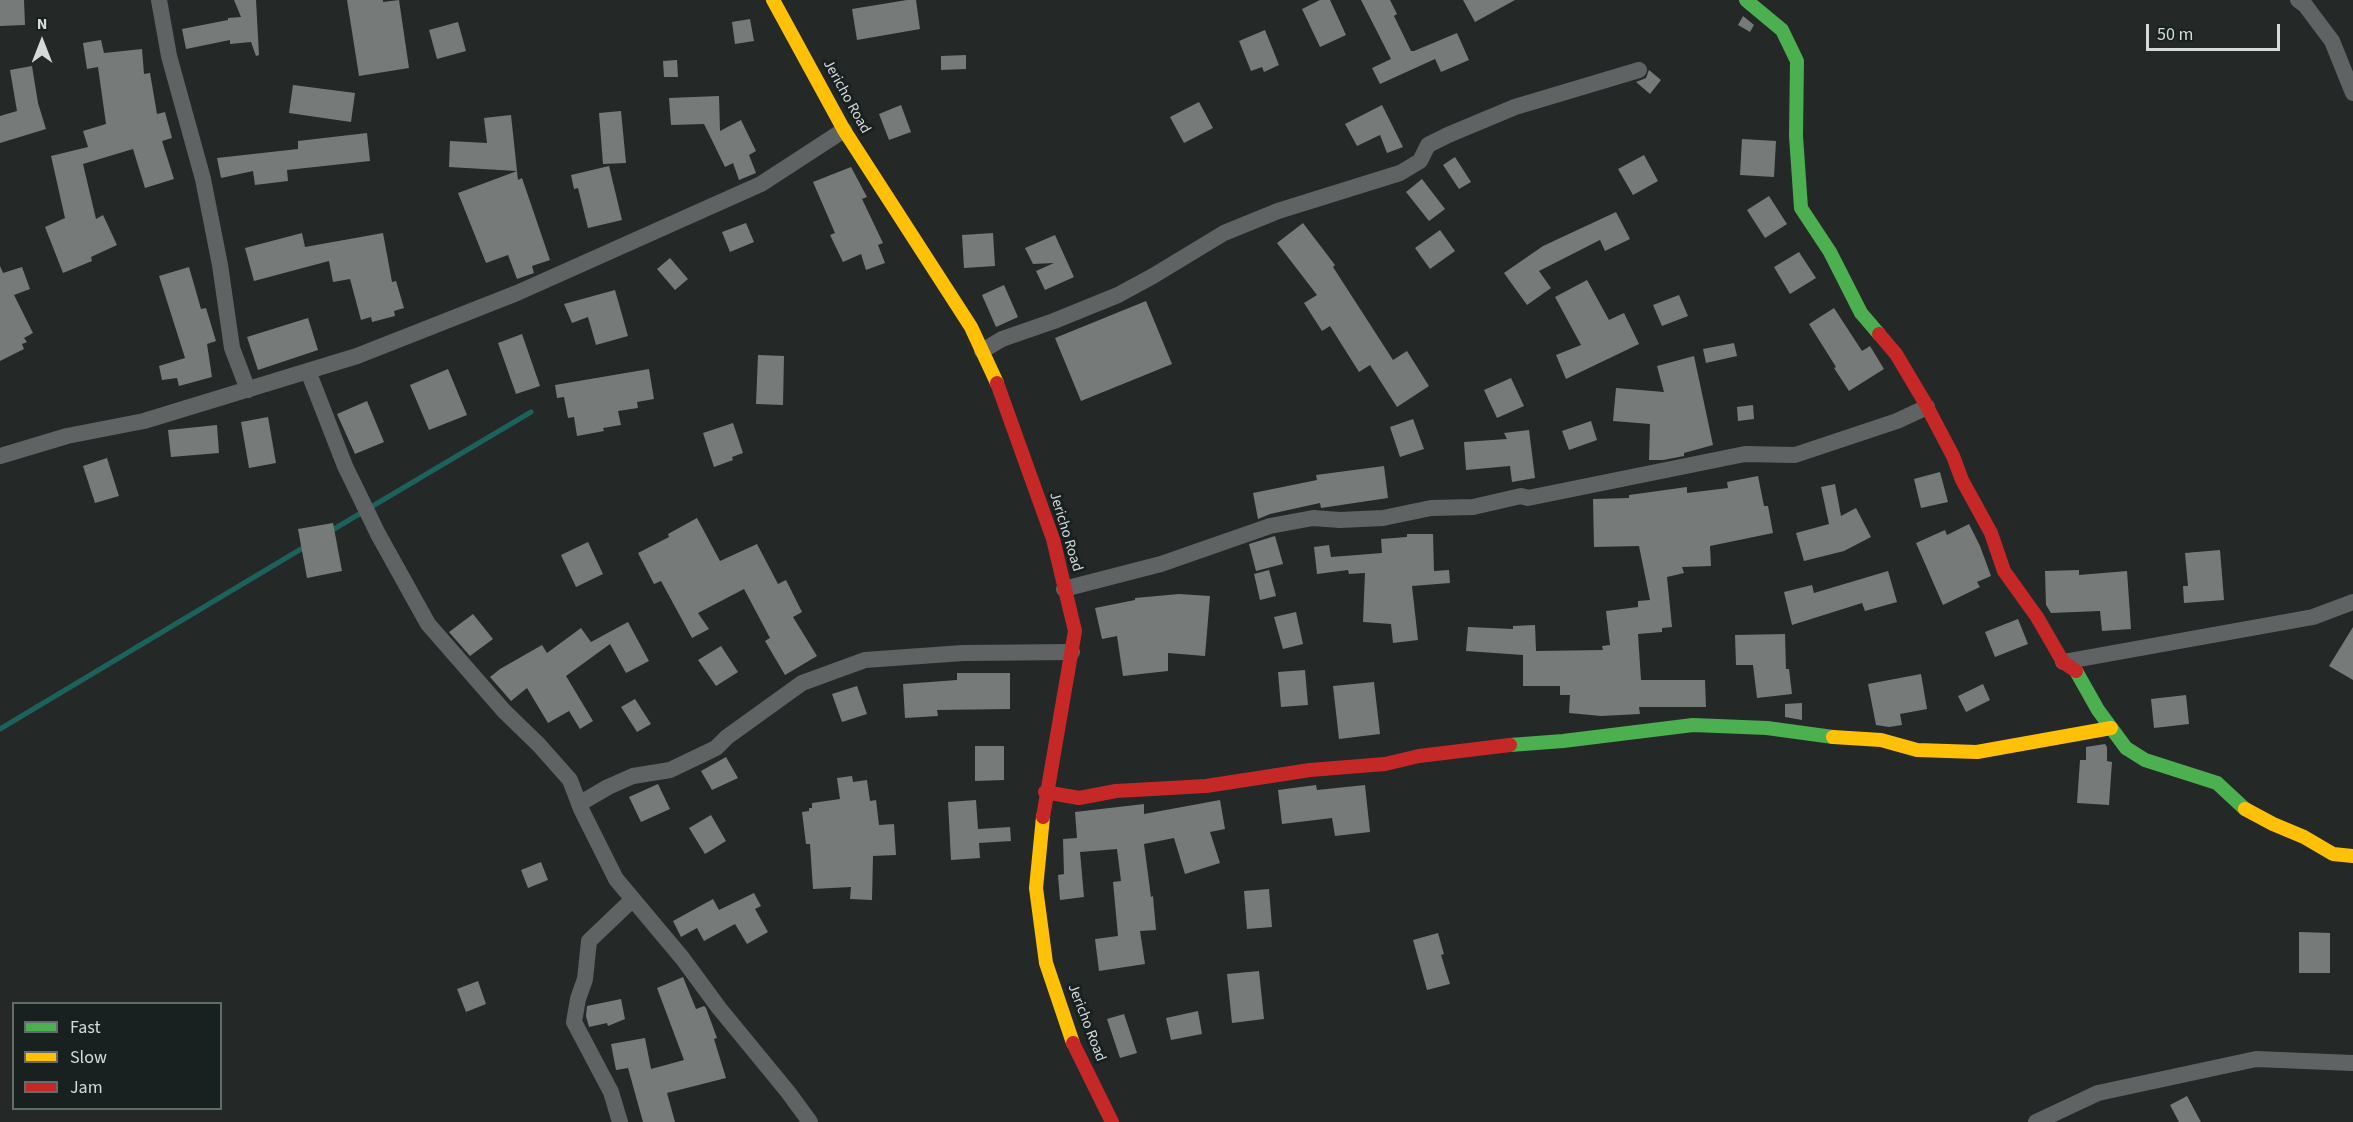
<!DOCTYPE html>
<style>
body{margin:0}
#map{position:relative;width:2353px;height:1122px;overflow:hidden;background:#242928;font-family:"Source Sans 3",sans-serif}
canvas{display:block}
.legend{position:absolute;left:12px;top:1002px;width:210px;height:108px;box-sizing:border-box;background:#192120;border:2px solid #656b6a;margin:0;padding:8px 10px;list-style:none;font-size:18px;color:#d6dbda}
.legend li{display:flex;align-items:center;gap:12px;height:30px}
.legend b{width:30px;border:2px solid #656b6a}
.north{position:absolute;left:12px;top:12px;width:60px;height:60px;-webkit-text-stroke:4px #192120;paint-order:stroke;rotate:0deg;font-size:16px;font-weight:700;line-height:24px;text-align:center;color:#d6dbda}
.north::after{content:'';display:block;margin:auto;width:21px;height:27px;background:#d6dbda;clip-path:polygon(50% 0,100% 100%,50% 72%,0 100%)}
.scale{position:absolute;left:2146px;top:24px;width:134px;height:27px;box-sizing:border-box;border:3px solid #d6dbda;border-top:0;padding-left:8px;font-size:18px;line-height:21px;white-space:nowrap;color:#d6dbda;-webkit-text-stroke:4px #192120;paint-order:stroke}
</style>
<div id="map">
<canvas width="2353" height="1122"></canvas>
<ul class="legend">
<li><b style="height:8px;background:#4caf50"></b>Fast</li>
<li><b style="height:8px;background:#ffc107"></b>Slow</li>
<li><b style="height:8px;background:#c62828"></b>Jam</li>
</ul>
<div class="north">N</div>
<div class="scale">50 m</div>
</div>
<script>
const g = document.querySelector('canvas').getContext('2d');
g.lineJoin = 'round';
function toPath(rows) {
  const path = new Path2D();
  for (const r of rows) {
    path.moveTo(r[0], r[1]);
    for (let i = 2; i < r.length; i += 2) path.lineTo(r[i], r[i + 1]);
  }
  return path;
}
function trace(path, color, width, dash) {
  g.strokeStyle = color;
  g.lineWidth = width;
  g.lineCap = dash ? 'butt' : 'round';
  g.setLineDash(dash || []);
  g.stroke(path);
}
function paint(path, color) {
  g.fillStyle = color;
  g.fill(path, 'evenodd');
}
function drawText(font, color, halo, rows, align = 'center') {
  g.font = font + ' "Source Sans 3",sans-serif';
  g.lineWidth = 6;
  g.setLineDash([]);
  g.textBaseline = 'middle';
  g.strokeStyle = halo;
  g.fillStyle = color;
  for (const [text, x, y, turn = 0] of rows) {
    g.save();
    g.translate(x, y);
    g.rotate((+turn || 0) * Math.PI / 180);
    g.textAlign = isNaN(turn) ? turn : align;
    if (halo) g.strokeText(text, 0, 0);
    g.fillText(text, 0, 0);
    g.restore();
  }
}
const stream = toPath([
 [329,532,531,412],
 [0,729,306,546]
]);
const building = toPath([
 [0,0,24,0,25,25,0,26],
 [234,0,256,0,259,55,256,56,251,42,230,44,230,40,186,49,182,29,228,20,228,18,241,17],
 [347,0,383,0,383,2,399,0,409,68,359,76],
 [907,0,916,0,920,29,857,40,852,9],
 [1320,0,1330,0,1346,35,1320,47,1302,9],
 [1361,0,1390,0,1397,14,1394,16,1411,51,1414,51,1457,33,1469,60,1441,72,1435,59,1380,84,1372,68,1391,59],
 [1463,0,1515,0,1475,22],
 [1743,16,1754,25,1750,32,1738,25],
 [750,19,754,41,735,44,732,22],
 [458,22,466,51,437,59,429,30],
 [1265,30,1279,65,1264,72,1262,67,1251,71,1239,41],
 [101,40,104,53,142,49,144,74,150,73,157,114,165,112,172,138,162,141,174,179,145,188,133,149,83,164,96,219,103,215,117,245,91,257,92,261,63,273,45,227,65,218,51,156,88,147,83,131,106,124,98,67,87,69,83,43],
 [966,55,966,69,941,70,941,56],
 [677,60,678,77,664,77,663,61],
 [32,66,38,103,46,129,0,143,0,116,17,111,10,70],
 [1649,70,1661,80,1650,94,1636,82,1646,78],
 [293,85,355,93,351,122,289,113],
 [719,96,720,131,741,120,756,151,749,155,756,173,739,180,733,163,725,167,704,124,671,125,669,98],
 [1199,102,1213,128,1184,143,1170,117],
 [901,105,911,132,889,140,879,114],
 [1382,105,1403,147,1387,153,1380,135,1357,146,1345,124],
 [621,111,626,163,603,164,599,113],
 [511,115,517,171,449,167,450,141,487,143,484,118],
 [367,133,370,161,287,170,288,181,255,185,253,171,221,178,217,158,298,149,298,141],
 [1742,139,1776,141,1774,177,1740,175],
 [1644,155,1658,181,1633,195,1618,169],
 [1455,157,1471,182,1459,189,1443,165],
 [609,166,622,220,588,228,578,188,574,189,571,175],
 [851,167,867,197,862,199,883,243,878,245,885,263,866,270,861,254,843,262,830,235,835,233,813,182],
 [517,171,518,180,522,178,550,260,532,266,534,273,517,279,508,255,486,263,458,193],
 [1422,179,1445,209,1429,221,1406,192],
 [1769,196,1787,224,1765,238,1747,210],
 [1616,212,1630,239,1605,251,1600,240,1539,271,1551,288,1527,305,1504,273,1543,246],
 [746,223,754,242,730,252,722,232],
 [1303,223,1335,265,1333,267,1393,360,1407,351,1429,386,1397,407,1370,365,1359,372,1330,326,1322,331,1304,303,1317,295,1277,243],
 [1440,230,1455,251,1430,269,1415,248],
 [302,233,305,247,383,233,392,282,396,281,404,308,394,311,395,316,372,322,371,317,361,320,350,279,333,282,329,261,254,281,245,248],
 [993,233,995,266,964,268,962,235],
 [1055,235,1074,277,1045,290,1036,271,1054,263,1033,264,1025,248],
 [1799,252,1816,278,1790,294,1774,267],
 [670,258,688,279,675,290,657,269],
 [0,266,3,273,22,267,30,289,14,295,33,333,24,338,27,342,22,344,24,349,0,361],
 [189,267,201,309,206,308,216,341,207,344,212,377,179,386,177,378,162,380,159,366,185,358,159,276],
 [1587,280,1609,320,1624,313,1639,344,1566,379,1556,355,1581,345,1555,297],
 [1004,285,1018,317,996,327,982,295],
 [615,290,628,336,596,345,588,317,572,323,564,304],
 [1679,295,1688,316,1662,326,1653,305],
 [1146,301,1172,364,1081,401,1055,338],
 [1834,308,1862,351,1870,346,1884,369,1849,391,1834,368,1836,367,1809,324],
 [308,318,318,350,258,370,247,337],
 [522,334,540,386,516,394,498,343],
 [1734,343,1737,356,1706,363,1703,349],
 [758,355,784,356,783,405,756,404],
 [1694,356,1713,445,1684,453,1684,456,1663,460,1649,460,1650,424,1613,421,1616,388,1664,392,1657,366],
 [448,369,467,415,429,430,410,385],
 [649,369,654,399,637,402,638,408,618,411,621,425,603,428,604,431,577,436,574,417,568,418,564,397,557,398,555,385],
 [1511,378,1524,406,1497,418,1484,390],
 [367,401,384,442,355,454,337,414],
 [1753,405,1754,419,1738,421,1737,407],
 [268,417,276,463,249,468,241,422],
 [1413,419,1424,449,1400,457,1390,427],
 [1591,421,1597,440,1569,450,1562,431],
 [733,423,743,453,732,457,733,460,714,467,703,433],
 [217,425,219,453,171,457,168,430],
 [1529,430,1535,478,1512,482,1510,466,1466,470,1464,442,1507,439,1504,433],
 [107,458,119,496,95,503,83,466],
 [1384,466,1388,498,1321,508,1320,503,1270,514,1258,519,1253,493,1317,480,1316,475],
 [1940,472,1948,502,1921,508,1914,479],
 [1758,476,1764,506,1768,506,1773,533,1710,546,1711,566,1682,567,1684,573,1667,577,1672,627,1662,628,1662,632,1638,634,1641,680,1705,680,1706,707,1639,707,1640,714,1601,716,1569,713,1570,695,1560,695,1560,686,1523,686,1523,655,1466,651,1468,627,1513,629,1513,626,1535,625,1536,651,1603,650,1602,646,1610,645,1606,611,1638,607,1638,601,1650,600,1639,546,1594,547,1593,499,1629,498,1629,495,1687,487,1687,493,1728,488,1727,482],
 [1835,484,1841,516,1856,508,1871,537,1844,551,1804,561,1796,533,1829,524,1821,487],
 [697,518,720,561,757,544,778,584,786,580,802,612,793,617,817,656,785,675,765,641,770,638,744,589,698,613,709,629,692,638,661,581,654,584,638,553,669,537,668,534],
 [333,523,342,571,307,578,298,529],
 [1969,524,1980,546,1991,576,1977,582,1980,587,1943,605,1916,543,1945,530,1947,535],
 [1407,534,1433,534,1434,571,1449,570,1450,583,1412,586,1418,640,1393,643,1391,624,1363,622,1365,573,1349,574,1348,570,1317,574,1314,547,1329,545,1331,557,1382,553,1381,539,1407,537],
 [1275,536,1283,564,1256,571,1249,544],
 [588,542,603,574,576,587,561,555],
 [2220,550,2224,600,2184,603,2183,586,2188,586,2185,553],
 [1269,570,1276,596,1260,600,1254,574],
 [2079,570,2079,575,2127,571,2131,629,2102,631,2100,611,2051,613,2046,605,2045,571],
 [1888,571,1897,602,1865,611,1862,603,1792,625,1784,592,1812,585,1814,593],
 [1179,594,1210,596,1205,656,1168,653,1168,671,1123,676,1117,636,1102,639,1095,608,1135,600,1135,598],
 [1296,612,1303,644,1283,649,1274,617],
 [473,614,493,639,470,656,449,632],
 [2018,619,2028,644,1995,657,1985,632],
 [628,622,649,661,626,673,610,644,566,676,593,721,580,729,569,711,548,723,527,688,511,701,490,677,500,669,542,645,547,653,581,628,591,642],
 [2353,627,2353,680,2329,666],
 [1785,634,1786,669,1789,669,1792,694,1757,698,1753,665,1736,665,1735,635],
 [721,646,738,672,716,686,698,660],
 [1305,670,1308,705,1281,707,1278,672],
 [957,673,1010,673,1010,709,937,710,938,716,905,718,903,684,957,680],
 [1921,674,1927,709,1900,714,1902,725,1889,727,1876,725,1868,684],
 [1374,682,1380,734,1339,739,1333,686],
 [1983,684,1990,700,1966,712,1958,696],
 [857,686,867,714,842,722,832,694],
 [2186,695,2189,724,2154,728,2151,699],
 [635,699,651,724,637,732,621,707],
 [1802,703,1802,720,1785,717,1785,704],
 [2105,744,2107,747,2107,761,2112,762,2109,805,2077,803,2080,760,2086,760,2086,747],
 [975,746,1004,746,1004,780,975,781],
 [726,757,738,778,712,790,701,771],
 [852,776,853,782,867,780,870,801,876,800,879,825,894,824,896,855,873,856,872,900,850,899,851,887,813,889,810,844,806,844,802,812,809,811,809,808,812,808,812,803,840,799,837,778],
 [658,784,670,809,641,822,629,797],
 [1316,785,1317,790,1365,785,1370,832,1335,836,1332,818,1282,824,1278,790],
 [976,800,978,829,1010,827,1011,841,979,843,980,858,951,860,948,802],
 [1220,800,1225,829,1210,832,1220,863,1185,874,1174,838,1144,844,1151,897,1153,896,1156,930,1140,931,1145,964,1099,971,1095,939,1118,936,1113,882,1121,881,1117,849,1080,852,1084,897,1060,900,1058,875,1064,874,1063,839,1077,838,1075,812,1144,804,1144,814],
 [711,815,726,841,705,854,689,828],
 [541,862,548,880,528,888,521,870],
 [1269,889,1272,927,1247,929,1244,891],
 [754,893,761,906,755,909,768,932,747,944,735,924,704,941,697,928,681,937,673,921,713,899,719,910],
 [2299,932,2330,933,2330,973,2299,973],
 [1438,933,1444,954,1441,955,1450,984,1427,990,1413,940],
 [1259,971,1264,1019,1232,1023,1227,974],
 [683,977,696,1009,704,1006,706,1008,717,1038,714,1039,726,1078,667,1093,675,1122,643,1122,628,1068,616,1070,611,1044,645,1038,651,1069,684,1060,657,988],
 [478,981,486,1004,466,1012,457,989],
 [621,999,625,1019,608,1026,607,1023,589,1027,586,1016,587,1006],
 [1198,1011,1202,1034,1171,1040,1166,1018],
 [1124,1014,1137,1053,1120,1058,1107,1019],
 [2187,1096,2201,1122,2179,1122,2170,1105]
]);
const street = toPath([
 [159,0,169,56,203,179,220,265,232,348,248,390],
 [2298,0,2305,5,2332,41,2353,93],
 [982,351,1002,339,1054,321,1118,295,1153,276,1224,233,1278,211,1400,173,1420,161,1428,145,1448,135,1515,107,1639,70],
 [308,371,345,466,378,534,428,624,504,711,539,745,570,780,581,809,616,879,683,959,719,1008,788,1092,810,1122],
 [0,456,67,436,144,421,357,356,517,293,761,184,844,130],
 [1064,589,1161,564,1270,526,1313,518,1340,520,1383,518,1431,508,1473,507,1521,496,1528,498,1745,454,1795,455,1897,421,1927,407],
 [2063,662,2313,617,2353,602],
 [579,804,608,787,633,776,670,770,716,748,727,737,802,683,865,660,963,653,1072,652],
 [620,1122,611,1092,574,1022,578,999,585,979,589,941,633,899],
 [2036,1122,2098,1093,2256,1059,2353,1063]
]);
const fast = toPath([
 [1746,0,1782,30,1797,61,1796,136,1801,208,1830,252,1861,313,1879,334],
 [2076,671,2098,710,2126,748,2145,760,2217,783,2245,809],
 [1510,745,1563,741,1693,725,1767,728,1833,737]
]);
const slow = toPath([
 [773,0,844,130,971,327,997,383],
 [1833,737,1881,740,1917,750,1977,752,2111,728],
 [2245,809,2273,824,2304,837,2333,854,2353,856],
 [1043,817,1036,888,1046,963,1073,1043]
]);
const jam = toPath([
 [1879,334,1896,354,1924,401,1953,456,1962,480,1991,533,2004,571,2037,617,2063,662,2076,671],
 [997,383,1053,539,1075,631,1043,817],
 [1045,792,1079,798,1116,791,1206,786,1310,770,1385,764,1419,756,1510,745],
 [1073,1043,1112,1122]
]);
const streetNames = [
 ["Jericho Road",846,97,61],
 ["Jericho Road",1065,532,73],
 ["Jericho Road",1086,1023,69]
];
trace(stream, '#1d615d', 5);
paint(building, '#767b7a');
trace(street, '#606363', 16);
trace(fast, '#4caf50', 14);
trace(slow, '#ffc107', 14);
trace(jam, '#c62828', 14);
drawText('15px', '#d6dbda', '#192120', streetNames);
</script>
